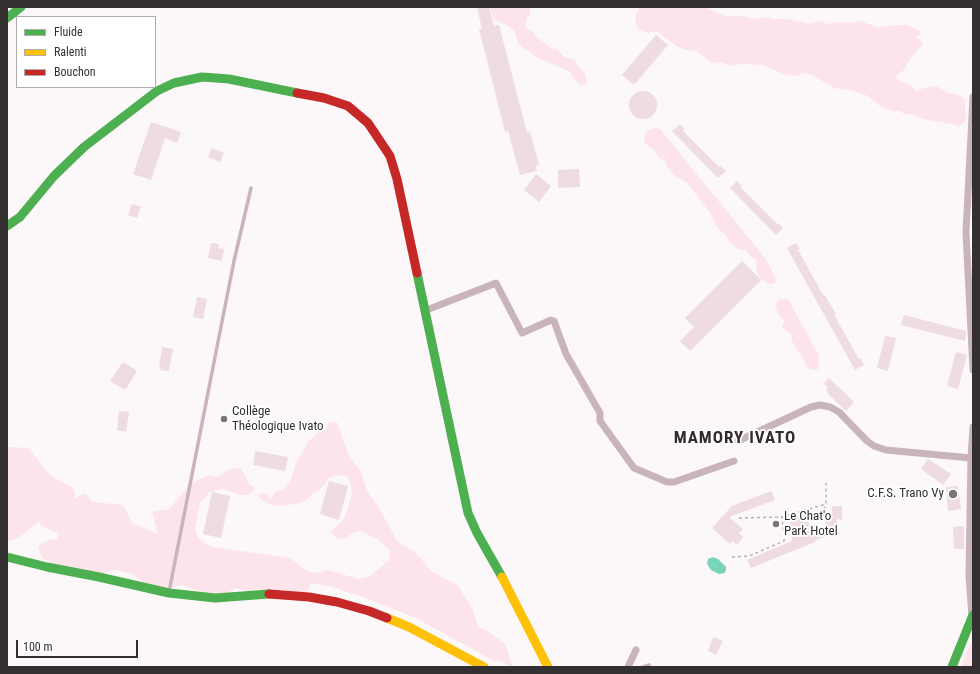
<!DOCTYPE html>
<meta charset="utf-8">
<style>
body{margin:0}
#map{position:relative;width:980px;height:674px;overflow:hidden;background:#fcf7f8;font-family:"Roboto Condensed",sans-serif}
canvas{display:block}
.frame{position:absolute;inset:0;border:8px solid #342f30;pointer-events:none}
.legend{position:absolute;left:16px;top:16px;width:140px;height:72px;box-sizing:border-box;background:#fff;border:1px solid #aeacac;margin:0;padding:5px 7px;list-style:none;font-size:12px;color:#342f30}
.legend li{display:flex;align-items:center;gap:8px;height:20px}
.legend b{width:20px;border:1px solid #aeacac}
.scale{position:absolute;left:16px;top:640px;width:122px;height:18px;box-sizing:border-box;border:2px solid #342f30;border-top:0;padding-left:5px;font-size:12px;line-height:14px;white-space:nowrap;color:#342f30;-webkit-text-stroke:3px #fff;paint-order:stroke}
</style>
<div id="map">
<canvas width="980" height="674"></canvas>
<div class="frame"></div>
<ul class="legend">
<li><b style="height:5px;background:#4caf50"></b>Fluide</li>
<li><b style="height:5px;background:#ffc107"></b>Ralenti</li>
<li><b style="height:5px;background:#c62828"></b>Bouchon</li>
</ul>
<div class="scale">100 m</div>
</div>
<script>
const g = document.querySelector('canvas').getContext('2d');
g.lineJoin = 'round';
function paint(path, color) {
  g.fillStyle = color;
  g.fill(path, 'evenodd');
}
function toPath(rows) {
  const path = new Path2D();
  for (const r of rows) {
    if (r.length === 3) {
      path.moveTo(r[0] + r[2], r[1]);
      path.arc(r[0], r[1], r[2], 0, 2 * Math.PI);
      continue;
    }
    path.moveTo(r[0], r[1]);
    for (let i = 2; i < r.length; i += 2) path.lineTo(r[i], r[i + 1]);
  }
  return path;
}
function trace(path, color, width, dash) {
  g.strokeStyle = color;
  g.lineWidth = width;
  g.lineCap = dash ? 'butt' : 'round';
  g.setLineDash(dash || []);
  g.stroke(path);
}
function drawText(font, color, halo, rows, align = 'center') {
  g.font = font + ' "Roboto Condensed",sans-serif';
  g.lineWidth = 3.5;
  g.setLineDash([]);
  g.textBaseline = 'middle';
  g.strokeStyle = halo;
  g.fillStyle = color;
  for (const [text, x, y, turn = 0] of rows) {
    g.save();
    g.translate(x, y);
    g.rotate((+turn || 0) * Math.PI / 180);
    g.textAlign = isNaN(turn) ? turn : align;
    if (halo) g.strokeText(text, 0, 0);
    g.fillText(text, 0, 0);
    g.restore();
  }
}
const green = toPath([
 [490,7,530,7,530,15,526,19,526,28,532,31,537,37,551,48,557,49,564,57,571,58,576,62,579,68,585,73,587,82,585,85,580,85,572,76,571,72,540,59,533,55,529,51,524,49,518,43,515,32,507,25,503,24,493,19],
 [640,7,705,7,728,17,737,15,752,19,768,17,773,19,787,19,811,24,819,21,827,24,842,22,851,23,860,21,877,27,901,25,908,25,921,32,920,35,917,36,917,39,920,39,923,45,919,48,908,62,904,70,896,76,898,80,911,86,916,91,924,88,936,86,948,93,957,94,962,97,965,100,965,113,967,117,965,121,958,127,952,124,923,119,910,114,904,114,900,111,894,111,888,109,880,106,868,96,853,91,834,88,812,75,806,73,794,76,786,75,763,65,742,64,730,66,724,63,711,62,695,50,689,51,678,47,664,37,660,33,654,31,648,33,643,31,637,28,635,16],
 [654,128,660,129,765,258,777,280,773,284,770,284,760,278,757,272,756,260,750,256,746,250,738,249,730,243,726,235,720,231,715,224,711,214,687,183,674,175,667,167,665,161,659,158,655,151,645,143,644,137,647,131],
 [782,299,788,299,819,356,818,360,819,364,819,368,816,370,809,369,806,365,804,359,800,354,792,341,791,334,783,328,782,324,785,321,780,317,775,306,778,301],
 [329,422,337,422,349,457,361,471,367,491,379,508,398,542,416,553,431,571,458,586,473,610,478,627,489,632,505,644,513,667,509,667,501,661,494,661,416,618,369,599,332,587,311,583,307,592,294,593,282,589,271,591,260,589,247,591,235,588,228,593,220,595,206,593,181,585,163,590,143,583,133,574,115,570,99,574,65,569,42,558,38,547,48,540,57,539,60,534,41,526,39,521,21,536,12,540,7,540,7,447,28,448,51,476,72,487,75,493,73,500,81,495,86,494,92,502,123,505,132,523,158,534,152,512,169,509,192,483,209,475,218,477,228,470,241,468,250,485,255,488,252,492,248,495,240,495,223,489,210,492,200,503,195,529,198,537,204,543,212,547,290,558,303,568,310,572,319,573,327,570,359,579,369,577,389,560,390,550,377,539,361,531,353,533,345,539,336,538,331,531,344,519,352,495,351,485,348,477,339,475,330,477,319,491,311,495,305,501,295,504,278,506,269,504,261,500,258,495,262,493,267,495,270,499,276,491,283,490,286,485,290,483,296,463,308,442,317,433,326,430],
 [970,644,973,647,973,667,961,667]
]);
const water = toPath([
 [713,557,718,559,726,567,726,569,725,573,719,574,711,570,709,567,707,563,708,559]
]);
const building = toPath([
 [477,7,489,7,494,26,499,25,527,133,530,132,539,165,535,166,537,171,520,175,508,131,505,132,486,56,479,30,482,29],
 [656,35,668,45,634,85,622,75],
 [643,105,14],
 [151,122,181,132,177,143,165,138,151,180,133,174],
 [680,124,685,129,683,131,719,167,721,166,726,171,718,178,672,131],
 [212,148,224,153,220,162,208,157],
 [579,169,580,187,558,188,558,170],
 [536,174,551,186,539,202,524,190],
 [737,181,742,186,741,188,777,224,778,223,783,228,776,235,730,188],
 [132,204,141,207,137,218,128,215],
 [211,243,219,244,218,248,224,249,222,261,208,258],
 [796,243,800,249,798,250,823,295,824,294,836,314,834,315,859,359,861,359,864,365,855,370,787,248],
 [742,261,761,280,690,351,680,341,694,327,685,318],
 [197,297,207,299,203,319,193,317],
 [904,315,966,331,965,341,901,325],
 [885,336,896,338,888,371,877,368],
 [162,347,173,349,169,371,160,370,161,367,159,367],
 [956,352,967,355,958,389,947,386],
 [123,362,137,371,125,390,110,381],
 [829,378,854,402,846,411,828,394,829,393,826,390,828,388,824,383],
 [119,411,129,412,126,432,117,430],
 [255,451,288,457,285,471,253,465],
 [928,459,951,474,943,485,921,469],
 [329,481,348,486,339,520,320,514],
 [958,486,961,509,948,511,946,487],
 [771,491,775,500,729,517,743,529,739,533,743,537,737,545,732,541,730,544,712,528,732,506],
 [212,492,230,496,221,538,203,534],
 [832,506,842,506,842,520,837,519,837,534,831,534,814,541,815,542,751,568,747,560,792,541,790,517,808,515,809,536,826,529,826,514,832,514],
 [964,526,964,549,954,549,953,527],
 [713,637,723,641,716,655,708,651]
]);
const path = toPath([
 [824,507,829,514],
 [739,518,782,517],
 [732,557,749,556,784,541,785,536,783,528,782,517,826,504,826,483]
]);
const lane = toPath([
 [169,592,216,352,234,261,251,188],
 [643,667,649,665]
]);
const street = toPath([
 [973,97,966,232,973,370],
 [424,311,496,283,522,333,551,320,554,321,566,354,600,413,600,421,634,468,667,482,674,482,734,461],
 [738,441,811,407,820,405,830,407,839,412,867,441,874,446,886,450,971,458],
 [972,617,969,576,971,458,973,427],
 [628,667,636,650]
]);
const fast = toPath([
 [7,18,21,7],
 [7,226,20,217,54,176,84,147,157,91,174,83,202,77,229,79,297,93],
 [417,273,468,513,477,533,502,577],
 [7,557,47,567,99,577,169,593,215,598,269,594],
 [952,667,973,615]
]);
const slow = toPath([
 [502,577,548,667],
 [387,618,409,627,484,667]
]);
const jam = toPath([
 [297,93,324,98,348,106,368,123,390,156,397,179,417,273],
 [269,594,309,597,337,602,369,611,387,618]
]);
const markers = [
 [224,419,4,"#7a7576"],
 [953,494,5,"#7a7576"],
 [776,524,4,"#7a7576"]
];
const poiNames = [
 ["Collège",232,412],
 ["Théologique Ivato",232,427],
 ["C.F.S. Trano Vy",944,494,"right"],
 ["Le Chat'o",784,517],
 ["Park Hotel",784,532]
];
const districtNames = [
 ["MAMORY IVATO",735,439]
];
paint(green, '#fde4eb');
paint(water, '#79d4b9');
paint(building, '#eedce1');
trace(path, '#beb1b6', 1.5, [3, 3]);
trace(lane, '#c9b4bb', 3.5);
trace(street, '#c9b4bb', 7);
trace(fast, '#4caf50', 9);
trace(slow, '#ffc107', 9);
trace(jam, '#c62828', 9);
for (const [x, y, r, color] of markers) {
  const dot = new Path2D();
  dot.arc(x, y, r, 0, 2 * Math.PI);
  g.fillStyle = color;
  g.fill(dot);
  trace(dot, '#fff', 1.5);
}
drawText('13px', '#342f30', '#fff', poiNames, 'left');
g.letterSpacing = '1px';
drawText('bold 17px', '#34292c', '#fff', districtNames);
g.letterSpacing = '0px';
</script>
